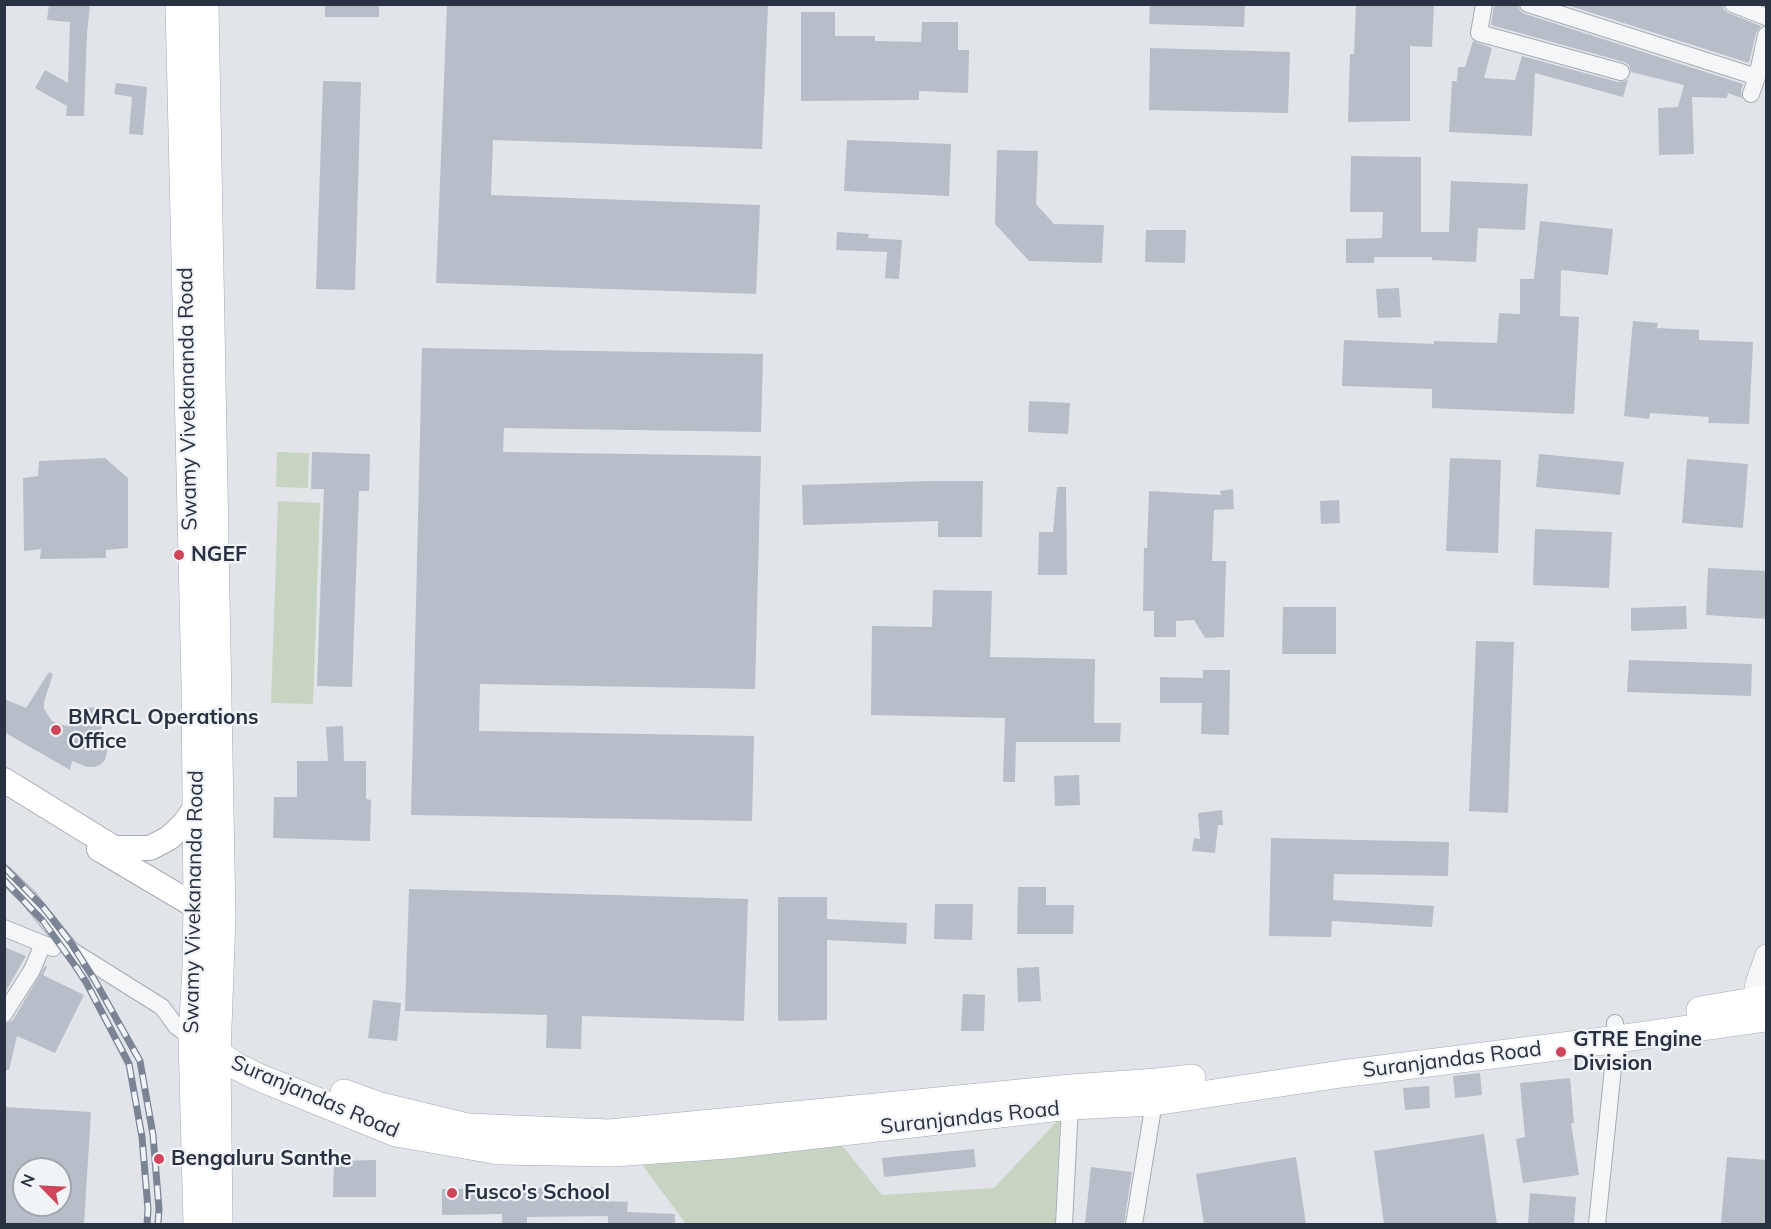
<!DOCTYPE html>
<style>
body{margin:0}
#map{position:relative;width:1771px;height:1229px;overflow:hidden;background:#e1e5ea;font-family:Mulish,sans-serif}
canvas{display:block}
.frame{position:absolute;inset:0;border:6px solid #293242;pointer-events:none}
.north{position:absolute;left:12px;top:1157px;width:60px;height:60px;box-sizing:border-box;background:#f1f4f7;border:2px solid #a1a6af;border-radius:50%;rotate:294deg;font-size:16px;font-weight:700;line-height:24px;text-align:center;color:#293242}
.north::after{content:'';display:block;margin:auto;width:21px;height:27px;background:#d0455a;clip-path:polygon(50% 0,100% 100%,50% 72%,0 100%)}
</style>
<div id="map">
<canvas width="1771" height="1229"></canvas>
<div class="frame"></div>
<div class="north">N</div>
</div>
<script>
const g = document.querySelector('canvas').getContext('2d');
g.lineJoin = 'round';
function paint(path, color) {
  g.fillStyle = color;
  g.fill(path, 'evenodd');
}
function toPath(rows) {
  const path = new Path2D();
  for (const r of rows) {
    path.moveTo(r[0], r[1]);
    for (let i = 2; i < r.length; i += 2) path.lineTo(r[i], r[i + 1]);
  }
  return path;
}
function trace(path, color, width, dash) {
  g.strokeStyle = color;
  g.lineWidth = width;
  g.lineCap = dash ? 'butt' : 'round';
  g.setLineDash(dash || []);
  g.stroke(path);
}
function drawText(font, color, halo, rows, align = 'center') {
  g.font = font + ' Mulish,sans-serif';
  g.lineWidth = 4.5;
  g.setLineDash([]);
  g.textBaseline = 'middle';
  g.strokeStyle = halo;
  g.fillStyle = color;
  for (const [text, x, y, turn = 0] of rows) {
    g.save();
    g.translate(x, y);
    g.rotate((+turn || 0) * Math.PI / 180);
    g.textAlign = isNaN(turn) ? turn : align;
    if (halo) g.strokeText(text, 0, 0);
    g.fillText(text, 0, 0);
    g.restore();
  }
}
const green = toPath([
 [277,452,309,453,308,488,276,487],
 [278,501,320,503,313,704,271,703],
 [1060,1118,1055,1224,686,1224,640,1162,840,1143,882,1195,994,1188]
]);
const building = toPath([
 [49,4,90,4,87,33,84,116,66,116,67,106,35,88,45,70,68,83,70,22,47,20],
 [325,4,379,4,379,17,325,17],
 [447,4,768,6,762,149,493,140,491,195,760,205,756,294,436,283],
 [1150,4,1245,4,1244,27,1149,24],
 [1356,4,1434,4,1432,47,1410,46,1410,121,1348,122,1350,54,1354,54],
 [1494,4,1518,4,1520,11,1525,14,1743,84,1741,91,1742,98,1728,93,1727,98,1692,97,1694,154,1659,155,1658,108,1678,107,1684,85,1631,72,1629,65,1624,62,1491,25],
 [1564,4,1723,4,1724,10,1729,13,1761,26,1756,33,1749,63],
 [801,12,835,12,835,36,875,36,875,41,921,42,922,22,958,22,958,50,969,50,968,93,919,91,919,100,801,101],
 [1473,41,1492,48,1484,78,1515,80,1522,56,1618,82,1628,80,1623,97,1535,73,1532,136,1449,132,1452,81,1457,81,1458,67,1465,67],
 [1150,48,1290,52,1288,113,1149,110],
 [323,81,361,82,355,290,316,289],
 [116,83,147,87,143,135,129,134,132,97,114,94],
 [847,140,951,144,949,196,844,191],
 [997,150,1038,151,1036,204,1054,224,1104,225,1102,263,1029,261,995,224],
 [1351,156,1421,157,1421,232,1449,232,1451,181,1528,184,1525,230,1478,228,1476,262,1432,260,1432,257,1374,257,1374,263,1346,263,1346,239,1382,238,1383,212,1350,212],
 [1540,221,1613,229,1608,275,1561,270,1560,316,1579,317,1574,414,1432,408,1432,389,1342,386,1344,340,1434,344,1434,341,1497,343,1499,313,1520,314,1520,279,1534,279],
 [1146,230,1186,230,1185,263,1145,262],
 [837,232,869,234,868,238,902,240,899,279,885,278,887,252,836,250],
 [1399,288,1401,317,1378,318,1376,289],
 [1633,321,1658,323,1657,328,1699,330,1699,340,1753,342,1749,424,1708,423,1709,417,1650,413,1649,419,1624,416],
 [422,348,763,354,761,432,504,428,503,452,761,456,755,689,480,684,479,731,754,736,752,821,411,815],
 [1029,401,1070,403,1068,434,1028,432],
 [312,452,370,454,369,491,359,491,352,687,317,686,324,489,311,489],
 [1539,454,1624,462,1620,495,1536,487],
 [105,458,128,478,128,548,106,550,106,558,40,559,41,549,24,551,23,478,38,476,39,461],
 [1450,458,1501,460,1498,553,1446,551],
 [1687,459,1748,464,1743,528,1682,523],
 [932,481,983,481,982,537,938,537,938,521,803,525,802,485],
 [1057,487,1066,487,1067,575,1038,575,1039,532,1053,532],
 [1233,489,1234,509,1214,510,1212,561,1226,561,1224,637,1205,638,1194,620,1176,621,1176,637,1154,637,1154,611,1143,611,1144,548,1147,548,1149,491,1221,495,1220,491],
 [1339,500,1340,523,1321,524,1320,501],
 [1535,529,1612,532,1609,588,1533,585],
 [1708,568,1767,571,1767,619,1706,615],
 [933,590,992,591,990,657,1095,659,1094,723,1121,723,1120,742,1016,742,1015,782,1003,782,1005,718,871,715,872,626,932,627],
 [1686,606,1687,629,1631,631,1631,608],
 [1283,607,1336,607,1336,654,1282,654],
 [1476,641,1514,642,1508,813,1469,811],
 [1629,660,1752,664,1751,696,1627,692],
 [1203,670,1230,670,1229,735,1201,734,1202,703,1160,703,1160,677,1203,678],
 [49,672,53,674,44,702,44,709,52,721,65,726,72,724,79,720,87,707,96,708,102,727,99,733,106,741,108,747,105,760,100,765,94,767,87,767,72,761,70,770,4,732,4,699,26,708],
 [343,726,344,761,366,761,366,799,371,800,370,841,273,838,274,797,297,797,297,761,328,761,326,727],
 [1079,775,1080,805,1055,806,1054,776],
 [1222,810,1223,825,1218,825,1215,853,1192,851,1194,838,1200,839,1198,813],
 [1271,838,1449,842,1448,876,1334,874,1333,900,1434,906,1432,927,1332,921,1331,937,1269,936],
 [1018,887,1046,887,1046,905,1074,905,1073,934,1017,934],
 [409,889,748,899,744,1021,582,1016,581,1049,546,1048,547,1015,405,1011],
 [778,897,827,897,827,919,907,923,906,944,827,940,827,1020,778,1021],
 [935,904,973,904,972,940,934,939],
 [4,947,26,956,4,994],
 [45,966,47,967,43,975,84,995,55,1053,17,1036,9,1070,4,1070,4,1024,13,1020],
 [1039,967,1041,1001,1018,1002,1017,968],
 [963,994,985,995,984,1031,961,1031],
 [373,1000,401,1003,397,1041,368,1038],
 [1480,1073,1482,1095,1455,1098,1453,1076],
 [1570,1078,1574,1123,1571,1123,1579,1175,1523,1183,1516,1139,1525,1137,1520,1083],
 [1429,1086,1430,1108,1405,1110,1403,1088],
 [4,1107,91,1112,84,1224,4,1224],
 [24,1169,60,1169,60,1205,24,1205],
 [1484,1134,1497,1224,1384,1224,1374,1151],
 [974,1149,976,1167,884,1177,882,1158],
 [1296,1157,1306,1224,1204,1224,1196,1174],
 [1727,1157,1767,1160,1767,1224,1721,1224],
 [376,1160,376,1197,333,1197,334,1161],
 [1091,1167,1132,1172,1124,1224,1085,1224],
 [599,1187,599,1201,628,1202,627,1212,675,1214,675,1224,608,1224,608,1216,527,1217,527,1224,502,1224,502,1214,442,1215,442,1189],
 [1530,1193,1576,1197,1574,1224,1528,1224]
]);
const minor = toPath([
 [1484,4,1479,33,1621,72],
 [1528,4,1757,77],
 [1733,4,1766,17],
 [1751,94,1757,77,1766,35],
 [4,874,28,897,71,950,162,1007,176,1026,192,1038],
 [4,928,53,948],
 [4,1014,32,970,43,944],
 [1064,1224,1070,1106],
 [1134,1224,1154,1102],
 [1597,1224,1616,1039,1615,1023]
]);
const tertiary = toPath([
 [1754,1014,1753,1001,1756,983,1766,955]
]);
const secondary = toPath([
 [4,780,114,848,150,848,169,838,183,825,196,807],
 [99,849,197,907]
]);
const primary = toPath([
 [179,4,195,684,197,907,196,968,192,1038,197,1224],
 [205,4,222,917,217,1054,219,1224],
 [1700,1010,1766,999],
 [192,1038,236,1066,258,1077,396,1133,499,1151,613,1153,728,1145,1070,1106,1154,1102,1341,1074,1603,1041,1766,1018],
 [344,1093,377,1105,468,1127,609,1133,1071,1088,1157,1082,1192,1078]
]);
const rail = toPath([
 [4,867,43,907,71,943,94,979,140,1061,153,1135,159,1209,158,1224],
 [4,880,43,921,74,964,86,982,129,1064,142,1137,148,1209,147,1224]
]);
const markers = [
 [179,555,6,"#d0455a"],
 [56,730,6,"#d0455a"],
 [1561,1052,6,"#d0455a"],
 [159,1159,6,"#d0455a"],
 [452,1193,6,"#d0455a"]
];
const streetNames = [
 ["Swamy Vivekananda Road",188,399,-91],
 ["Swamy Vivekananda Road",194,902,-89],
 ["Suranjandas Road",1452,1060,-7],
 ["Suranjandas Road",315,1097,23],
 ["Suranjandas Road",970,1118,-6]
];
const poiNames = [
 ["NGEF",191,555],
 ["BMRCL Operations",68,718],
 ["Office",68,742],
 ["GTRE Engine",1573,1040],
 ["Division",1573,1064],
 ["Bengaluru Santhe",171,1159],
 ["Fusco's School",464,1193]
];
paint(green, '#c7d4c2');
paint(building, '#b8bec7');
trace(minor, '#a6acb4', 18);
trace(tertiary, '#a6acb4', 22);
trace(secondary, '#a6acb4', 26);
trace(primary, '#a0a9b6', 28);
trace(minor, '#f4f6f8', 16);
trace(tertiary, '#f4f6f8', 21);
trace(secondary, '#fff', 24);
trace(primary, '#fff', 27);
trace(rail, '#7a8494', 7);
trace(rail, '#f1f4f7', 4.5, [14]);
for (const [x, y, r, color] of markers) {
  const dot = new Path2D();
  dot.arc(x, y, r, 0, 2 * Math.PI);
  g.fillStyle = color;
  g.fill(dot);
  trace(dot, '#f1f4f7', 2);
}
drawText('21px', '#293242', '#f1f4f7', streetNames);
drawText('bold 21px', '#293242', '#f1f4f7', poiNames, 'left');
</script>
